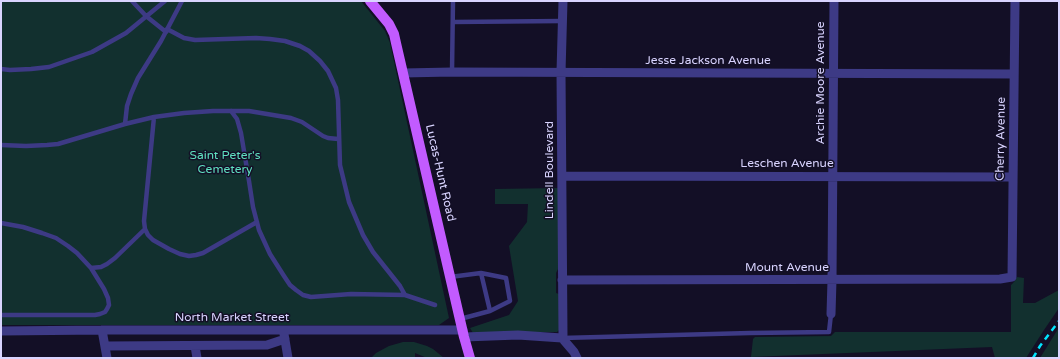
<!DOCTYPE html>
<style>
body{margin:0}
#map{position:relative;width:1060px;height:359px;overflow:hidden;background:#130f26;font-family:"Varela Round",sans-serif}
canvas{display:block}
.frame{position:absolute;inset:0;border:2px solid #d9d4ff;pointer-events:none}
</style>
<div id="map">
<canvas width="1060" height="359"></canvas>
<div class="frame"></div>
</div>
<script>
const g = document.querySelector('canvas').getContext('2d');
g.lineJoin = 'round';
function paint(path, color) {
  g.fillStyle = color;
  g.fill(path, 'evenodd');
}
function toPath(rows) {
  const path = new Path2D();
  for (const r of rows) {
    path.moveTo(r[0], r[1]);
    for (let i = 2; i < r.length; i += 2) path.lineTo(r[i], r[i + 1]);
  }
  return path;
}
function trace(path, color, width, dash) {
  g.strokeStyle = color;
  g.lineWidth = width;
  g.lineCap = dash ? 'butt' : 'round';
  g.setLineDash(dash || []);
  g.stroke(path);
}
function drawText(font, color, halo, rows, align = 'center') {
  g.font = font + ' "Varela Round",sans-serif';
  g.lineWidth = 3;
  g.setLineDash([]);
  g.textBaseline = 'middle';
  g.strokeStyle = halo;
  g.fillStyle = color;
  for (const [text, x, y, turn = 0] of rows) {
    g.save();
    g.translate(x, y);
    g.rotate((+turn || 0) * Math.PI / 180);
    g.textAlign = isNaN(turn) ? turn : align;
    if (halo) g.strokeText(text, 0, 0);
    g.fillText(text, 0, 0);
    g.restore();
  }
}
const green = toPath([
 [1,1,361,1,385,31,390,43,449,318,439,325,1,325],
 [559,188,560,265,556,273,556,293,559,294,559,330,557,332,553,332,473,333,470,328,509,315,518,301,509,246,527,222,528,204,495,204,495,189],
 [1017,277,1024,278,1023,303,1035,303,1059,290,1059,308,1044,330,1026,358,995,358,992,347,751,357,753,339,755,337,831,336,835,332,1011,332,1011,285,1014,282],
 [1059,328,1059,358,1040,358,1058,329],
 [403,342,414,342,427,346,433,349,444,358,427,358,415,353,415,358,371,358,376,353,389,346]
]);
const lane = toPath([
 [132,1,146,16,166,32],
 [453,22,562,21],
 [167,29,184,38,195,40,256,38,270,39,285,41,300,46,309,51,320,61,328,71,336,88,338,100,340,165,349,202,363,235,373,252,400,286,405,295],
 [1,69,10,70,31,69,49,67,92,52,126,33,165,1],
 [452,72,453,1],
 [231,111,237,119,241,133,249,181,253,207,259,230,270,254,284,276,290,285,296,290,303,295,311,297,351,294,405,295,435,305],
 [154,117,144,221,145,229,148,235,153,240,169,249,180,254,189,256,196,255,203,253,257,222],
 [125,124,127,106,131,94,138,78,161,41,182,1],
 [1,145,26,146,47,145,58,144,125,124,154,117,184,113,213,111,249,111,291,118,302,122,323,136,328,138,338,139],
 [1,223,23,227,42,233,56,238,68,246,77,253,91,268,104,289,108,298,109,305,107,309,105,312,100,314,95,315,1,315],
 [91,268,101,267,107,264,115,258,145,229],
 [481,273,506,278,510,301,490,311],
 [450,277,481,273,490,311,460,319],
 [562,338,750,333,829,332,831,314]
]);
const street = toPath([
 [403,73,452,72,1014,74],
 [562,176,1013,177],
 [562,280,1000,279,1012,277,1015,1],
 [831,314,832,280,834,1],
 [102,330,107,358],
 [1,331,102,330,463,330],
 [284,334,288,358],
 [464,337,518,335,562,338],
 [562,338,563,335,561,72,563,1],
 [562,338,574,352,577,358],
 [105,346,267,345,285,339],
 [195,346,197,358]
]);
const primary = toPath([
 [370,1,389,24,394,34,396,43,464,337,470,358]
]);
const rail = toPath([
 [1033,358,1040,346,1059,321]
]);
const streetNames = [
 ["Jesse Jackson Avenue",708,61],
 ["Archie Moore Avenue",821,83,-90],
 ["Cherry Avenue",1001,139,-89],
 ["Leschen Avenue",787,164],
 ["Lindell Boulevard",550,170,-90],
 ["Lucas-Hunt Road",440,173,77],
 ["Mount Avenue",787,268],
 ["North Market Street",232,318]
];
const parkNames = [
 ["Saint Peter's",225,156],
 ["Cemetery",225,170]
];
paint(green, '#12302f');
trace(lane, '#3d3a85', 4.5);
trace(street, '#3d3a85', 9);
trace(primary, '#c25bff', 10);
trace(rail, '#00e5ff', 2.5, [6, 5]);
drawText('12px', '#d9d4ff', '#130f26', streetNames);
drawText('12px', '#5fe0c0', '#130f26', parkNames);
</script>
